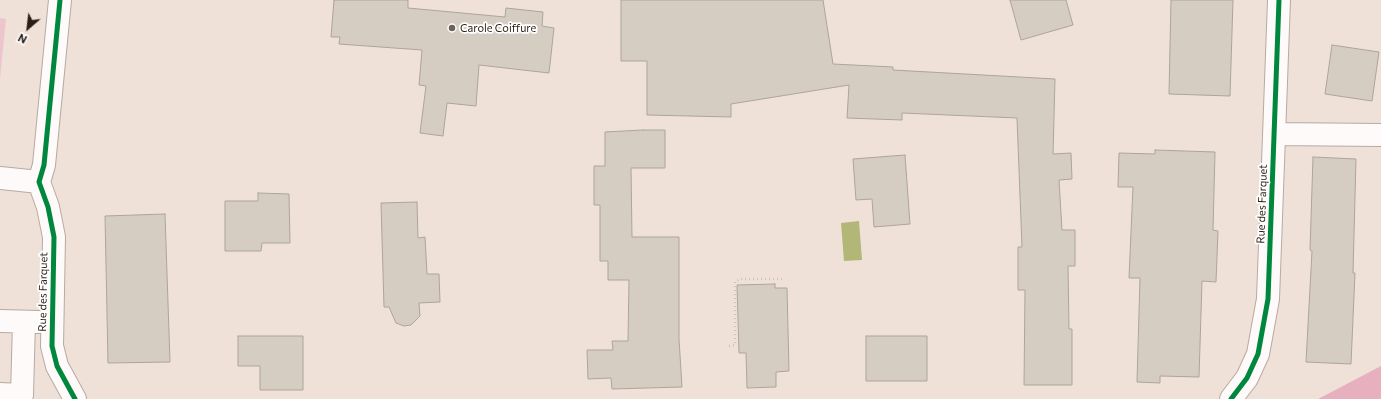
<!DOCTYPE html>
<style>
body{margin:0}
#map{position:relative;width:1381px;height:399px;overflow:hidden;background:#f0e1d8;font-family:Commissioner,sans-serif}
canvas{display:block}
.north{position:absolute;left:8px;top:8px;width:40px;height:40px;-webkit-text-stroke:3px #fff;paint-order:stroke;rotate:208deg;font-size:11px;font-weight:700;line-height:16px;text-align:center;color:#291d14}
.north::after{content:'';display:block;margin:auto;width:14px;height:18px;background:#291d14;clip-path:polygon(50% 0,100% 100%,50% 72%,0 100%)}
</style>
<div id="map">
<canvas width="1381" height="399"></canvas>
<div class="north">N</div>
</div>
<script>
const g = document.querySelector('canvas').getContext('2d');
g.lineJoin = 'round';
function paint(path, color) {
  g.fillStyle = color;
  g.fill(path, 'evenodd');
}
function toPath(rows) {
  const path = new Path2D();
  for (const r of rows) {
    path.moveTo(r[0], r[1]);
    for (let i = 2; i < r.length; i += 2) path.lineTo(r[i], r[i + 1]);
  }
  return path;
}
function trace(path, color, width, dash) {
  g.strokeStyle = color;
  g.lineWidth = width;
  g.lineCap = dash ? 'butt' : 'round';
  g.setLineDash(dash || []);
  g.stroke(path);
}
function drawText(font, color, halo, rows, align = 'center') {
  g.font = font + ' Commissioner,sans-serif';
  g.lineWidth = 3.5;
  g.setLineDash([]);
  g.textBaseline = 'middle';
  g.strokeStyle = halo;
  g.fillStyle = color;
  for (const [text, x, y, turn = 0] of rows) {
    g.save();
    g.translate(x, y);
    g.rotate((+turn || 0) * Math.PI / 180);
    g.textAlign = isNaN(turn) ? turn : align;
    if (halo) g.strokeText(text, 0, 0);
    g.fillText(text, 0, 0);
    g.restore();
  }
}
const green = toPath([
 [0,18,6,19,0,79]
]);
const forest = toPath([
 [1381,366,1381,399,1318,399]
]);
const water = toPath([
 [859,221,862,260,844,261,841,223]
]);
const building = toPath([
 [334,0,408,0,408,8,505,17,506,8,543,12,542,26,554,28,549,73,479,65,476,106,447,103,443,136,420,133,426,86,419,85,422,50,339,44,340,37,331,37,334,0],
 [621,0,823,0,833,64,893,67,893,70,1055,79,1053,154,1071,153,1072,179,1059,180,1062,230,1075,230,1075,266,1068,266,1069,329,1072,329,1072,385,1024,385,1025,290,1018,290,1018,247,1022,247,1017,118,902,113,902,120,847,118,849,85,731,104,731,117,647,115,647,61,621,61,621,0],
 [1010,0,1066,0,1073,25,1021,40,1010,0],
 [1171,0,1233,0,1230,96,1169,94,1171,0],
 [1332,45,1379,52,1372,101,1325,94,1332,45],
 [643,130,665,130,665,168,631,168,632,237,679,237,679,339,682,387,612,389,611,378,588,379,587,350,613,350,612,341,628,341,629,280,608,280,608,261,600,261,600,205,594,205,594,166,605,166,605,132,643,130],
 [1155,150,1215,152,1213,230,1218,231,1216,282,1202,281,1199,377,1160,376,1160,383,1137,382,1140,278,1129,278,1133,187,1118,187,1119,153,1155,154,1155,150],
 [905,155,910,224,874,227,872,199,856,200,853,159,905,155],
 [1313,157,1356,159,1353,273,1355,273,1351,364,1306,362,1312,251,1310,250,1313,157],
 [258,193,289,194,290,243,262,243,261,251,225,251,225,201,258,201,258,193],
 [417,202,418,238,425,237,427,274,439,274,440,302,419,303,420,316,411,325,404,326,396,323,389,307,384,307,381,203,417,202],
 [165,214,170,362,108,363,105,216,165,214],
 [775,284,775,288,787,288,789,371,776,372,776,387,747,388,746,353,739,353,737,285,775,284],
 [238,336,303,336,303,390,260,390,260,366,238,366,238,336],
 [866,336,927,336,927,381,866,381,866,336]
]);
const path = toPath([
 [729,346,735,345,735,282,740,279,783,279]
]);
const minor = toPath([
 [1275,134,1381,135],
 [0,178,39,182],
 [39,182,48,207,54,237,52,346,57,366,75,399],
 [39,182,44,165,60,0],
 [0,321,39,322],
 [0,394,22,395,24,322],
 [1231,399,1247,378,1258,354,1268,299,1279,0]
]);
const cycleway = toPath([
 [60,0,44,165,39,182,48,207,54,237,52,346,57,366,75,399],
 [1231,399,1247,378,1258,354,1268,299,1279,0]
]);
const markers = [
 [452,28,4,"#6f6259"]
];
const poiNames = [
 ["Carole Coiffure",460,28]
];
const streetNames = [
 ["Rue des Farquet",1262,204,-88],
 ["Rue des Farquet",43,292,-89]
];
paint(green, '#ecc6cc');
paint(forest, '#e7b0bf');
paint(water, '#b2b777');
paint(building, '#d6cdc2');
trace(building, '#ada49a', 1);
trace(minor, '#b6aaa2', 24);
trace(path, '#cac4c1', 2.5, [1, 3]);
trace(minor, '#fdfaf9', 22);
trace(cycleway, '#00873e', 5);
for (const [x, y, r, color] of markers) {
  const dot = new Path2D();
  dot.arc(x, y, r, 0, 2 * Math.PI);
  g.fillStyle = color;
  g.fill(dot);
  trace(dot, '#fff', 1.5);
}
drawText('11px', '#291d14', '#fff', poiNames, 'left');
drawText('11px', '#291d14', '#fff', streetNames);
</script>
